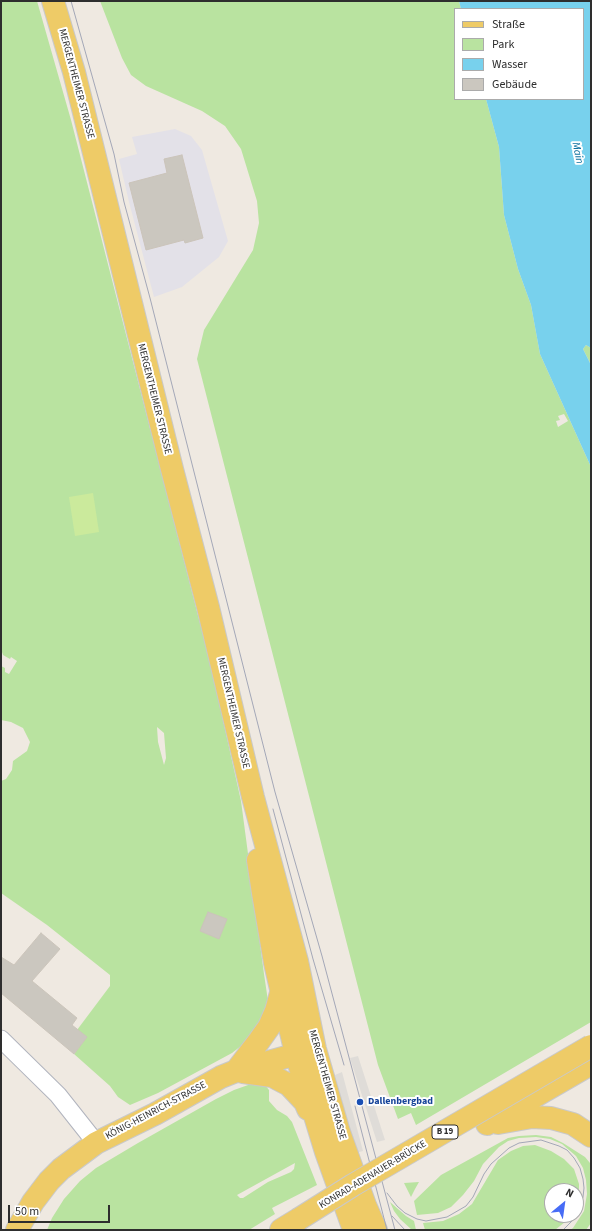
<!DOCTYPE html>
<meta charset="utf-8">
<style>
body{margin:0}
#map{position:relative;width:592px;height:1231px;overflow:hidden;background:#efe9e1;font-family:"Source Sans 3",sans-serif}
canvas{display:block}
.frame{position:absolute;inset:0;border:2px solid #2e2e2e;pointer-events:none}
.legend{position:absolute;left:454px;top:8px;width:130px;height:92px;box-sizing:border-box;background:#fff;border:1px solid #ababab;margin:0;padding:5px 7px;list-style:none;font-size:12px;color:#2e2e2e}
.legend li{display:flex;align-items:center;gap:8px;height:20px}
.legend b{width:20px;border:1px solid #ababab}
.north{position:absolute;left:544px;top:1183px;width:40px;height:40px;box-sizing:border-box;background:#fff;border:1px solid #ababab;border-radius:50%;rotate:29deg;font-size:11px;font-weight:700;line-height:16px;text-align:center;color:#2e2e2e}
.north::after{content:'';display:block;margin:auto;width:14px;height:18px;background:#476cf6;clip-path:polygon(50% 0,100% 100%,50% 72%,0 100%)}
.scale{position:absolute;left:8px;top:1205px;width:102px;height:18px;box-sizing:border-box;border:2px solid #2e2e2e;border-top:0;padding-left:5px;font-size:12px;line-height:14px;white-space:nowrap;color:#2e2e2e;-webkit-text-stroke:3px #fff;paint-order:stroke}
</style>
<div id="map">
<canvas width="592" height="1231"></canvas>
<div class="frame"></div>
<ul class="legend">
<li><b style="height:5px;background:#eecb67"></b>Straße</li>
<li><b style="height:11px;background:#b9e3a0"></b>Park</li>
<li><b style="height:11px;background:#78d1ed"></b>Wasser</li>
<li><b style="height:11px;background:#cbc7bf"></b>Gebäude</li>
</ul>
<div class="north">N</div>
<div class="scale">50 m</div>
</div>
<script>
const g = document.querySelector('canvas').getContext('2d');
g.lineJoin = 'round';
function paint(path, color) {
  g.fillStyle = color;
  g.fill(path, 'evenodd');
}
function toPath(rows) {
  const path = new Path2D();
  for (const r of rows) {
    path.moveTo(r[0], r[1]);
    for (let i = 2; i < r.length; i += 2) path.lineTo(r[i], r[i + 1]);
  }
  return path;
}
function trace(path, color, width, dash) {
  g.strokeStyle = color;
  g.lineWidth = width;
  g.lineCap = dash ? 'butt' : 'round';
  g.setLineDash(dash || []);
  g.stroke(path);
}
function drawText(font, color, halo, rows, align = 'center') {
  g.font = font + ' "Source Sans 3",sans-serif';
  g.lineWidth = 4;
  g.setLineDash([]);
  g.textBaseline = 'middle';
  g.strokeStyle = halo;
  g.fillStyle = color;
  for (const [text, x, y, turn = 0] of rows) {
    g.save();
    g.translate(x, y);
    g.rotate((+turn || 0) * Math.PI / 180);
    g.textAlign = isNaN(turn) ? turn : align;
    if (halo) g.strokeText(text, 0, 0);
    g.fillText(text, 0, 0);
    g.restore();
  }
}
const industrial = toPath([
 [175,129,191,136,202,150,228,241,219,257,182,287,154,297,129,202,119,159,137,154,132,137]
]);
const green = toPath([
 [1,1,37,1,71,120,211,666,241,801,264,974,268,1001,255,1035,232,1053,158,1093,130,1105,118,1097,110,1086,74,1054,86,1037,77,1030,110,986,110,975,47,925,1,893,1,781,6,779,12,770,13,761,27,751,30,742,23,728,11,722,1,720,1,666,5,668,5,672,9,674,17,661,11,657,10,659,3,655,1,649],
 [157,727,164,733,166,758,164,765,158,742],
 [100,1,459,1,461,9,455,9,455,99,486,99,499,147,504,215,518,269,531,305,540,354,591,467,591,1022,416,1125,411,1113,398,1119,378,1065,197,359,204,330,253,250,259,223,257,201,241,149,225,126,202,111,146,86,131,75,122,58],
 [564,414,568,421,558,427,556,421,560,420,558,416],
 [586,345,591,348,591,365,583,349],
 [251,1084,265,1085,269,1090,269,1101,277,1110,287,1116,292,1122,317,1185,272,1208,275,1214,249,1230,47,1230,52,1218,64,1199,80,1181,96,1168,138,1143,216,1099,234,1090],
 [295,1163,294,1169,291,1172,268,1182,243,1198,240,1198,237,1195],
 [536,1135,551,1137,563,1143,585,1157,590,1163,591,1223,586,1230,570,1230,573,1228,584,1211,587,1194,586,1180,583,1168,576,1156,562,1144,550,1139,536,1137,519,1138,508,1141,499,1147,483,1164,474,1181,463,1195,451,1207,438,1213,417,1215,414,1201,441,1175,508,1138,519,1136],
 [535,1145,551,1151,564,1159,574,1169,579,1184,579,1197,576,1206,576,1191,552,1191,552,1215,571,1215,565,1222,555,1230,425,1230,423,1223,443,1221,459,1214,472,1204,498,1160,511,1151,523,1146],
 [419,1182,415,1189,411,1197,404,1183],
 [390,1202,406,1216,414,1221,416,1230,412,1230,400,1219,394,1211]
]);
const pitch = toPath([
 [93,493,99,532,75,536,69,497]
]);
const plaza = toPath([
 [358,1056,385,1140,377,1142,350,1058],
 [342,1072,363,1151,356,1153,335,1075]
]);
const water = toPath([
 [459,1,591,1,591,348,586,345,583,349,591,365,591,467,540,354,531,305,518,269,504,215,499,147,486,99,583,99,583,9,461,9]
]);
const building = toPath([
 [182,155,203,238,185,243,184,240,146,250,129,183,167,173,164,159,182,155],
 [208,912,227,919,219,939,200,931,208,912],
 [41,933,60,949,32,981,77,1018,72,1025,87,1037,74,1054,1,993,1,957,14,965,41,933]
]);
const minor = toPath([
 [1,1039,58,1095,96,1143]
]);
const major = toPath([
 [53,1,74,72,172,469,208,607,253,797,297,961,315,1049,339,1132,365,1205,376,1230],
 [258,860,263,893,275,963,296,1054,326,1152,354,1230],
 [236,1071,259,1041,269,1027,276,1011,281,993],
 [243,1072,272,1076,289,1085,305,1102,308,1109],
 [498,1123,532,1117,551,1118,573,1124,591,1136],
 [487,1124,591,1064],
 [17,1230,33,1202,49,1181,61,1169,96,1143,155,1114,221,1077,236,1071,311,1050],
 [281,1230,299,1219]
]);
const tram = toPath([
 [71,1,114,154,124,202,150,298,275,792,322,956,395,1230],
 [273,809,313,959,344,1065],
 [355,1106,387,1230],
 [387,1193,397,1206,405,1213,417,1219,426,1221,447,1217,466,1206,473,1197,484,1174,491,1164,509,1148,519,1143,541,1140,559,1146,567,1150,574,1158,580,1168,583,1179,584,1188,583,1197,578,1212,572,1221,563,1230],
 [392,1216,405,1230]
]);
const majorBridge = toPath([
 [299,1219,353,1185,591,1046]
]);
const markers = [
 [360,1102,4,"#1a4fb4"]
];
const shields = [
 [445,1132,26]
];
const shieldNames = [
 ["B 19",445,1132]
];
const streetNames = [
 ["MERGENTHEIMER STRASSE",76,84,75],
 ["MERGENTHEIMER STRASSE",154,399,76],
 ["MERGENTHEIMER STRASSE",233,713,77],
 ["MERGENTHEIMER STRASSE",327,1085,74],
 ["KÖNIG-HEINRICH-STRASSE",156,1111,-28],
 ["KONRAD-ADENAUER-BRÜCKE",373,1175,-31]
];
const transitNames = [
 ["Dallenbergbad",368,1102]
];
const waterNames = [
 ["Main",577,153,79]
];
paint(industrial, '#e3e1e8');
paint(green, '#b9e3a0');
paint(pitch, '#cbea9c');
paint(plaza, '#dfdcd8');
paint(water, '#78d1ed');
paint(building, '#cbc7bf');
trace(building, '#cbc4ba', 1);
trace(minor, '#b1b4be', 19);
trace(major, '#c9c9c9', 24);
trace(minor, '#fff', 17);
trace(major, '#eecb67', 22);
trace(tram, '#a3a7b7', 1);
trace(majorBridge, '#c9c9c9', 24, []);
trace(majorBridge, '#eecb67', 22);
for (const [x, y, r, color] of markers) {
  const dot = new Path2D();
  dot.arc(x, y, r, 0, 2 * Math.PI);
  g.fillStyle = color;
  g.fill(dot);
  trace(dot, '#fff', 1.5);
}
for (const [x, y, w] of shields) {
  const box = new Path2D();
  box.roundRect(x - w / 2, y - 7, w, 14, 3);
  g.fillStyle = '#fff';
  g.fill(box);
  trace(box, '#2e2e2e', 1);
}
drawText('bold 9px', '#2e2e2e', null, shieldNames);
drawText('10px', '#2e2e2e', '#fff', streetNames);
drawText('bold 10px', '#164399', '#fff', transitNames, 'left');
drawText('italic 11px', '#11729f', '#fff', waterNames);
</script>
